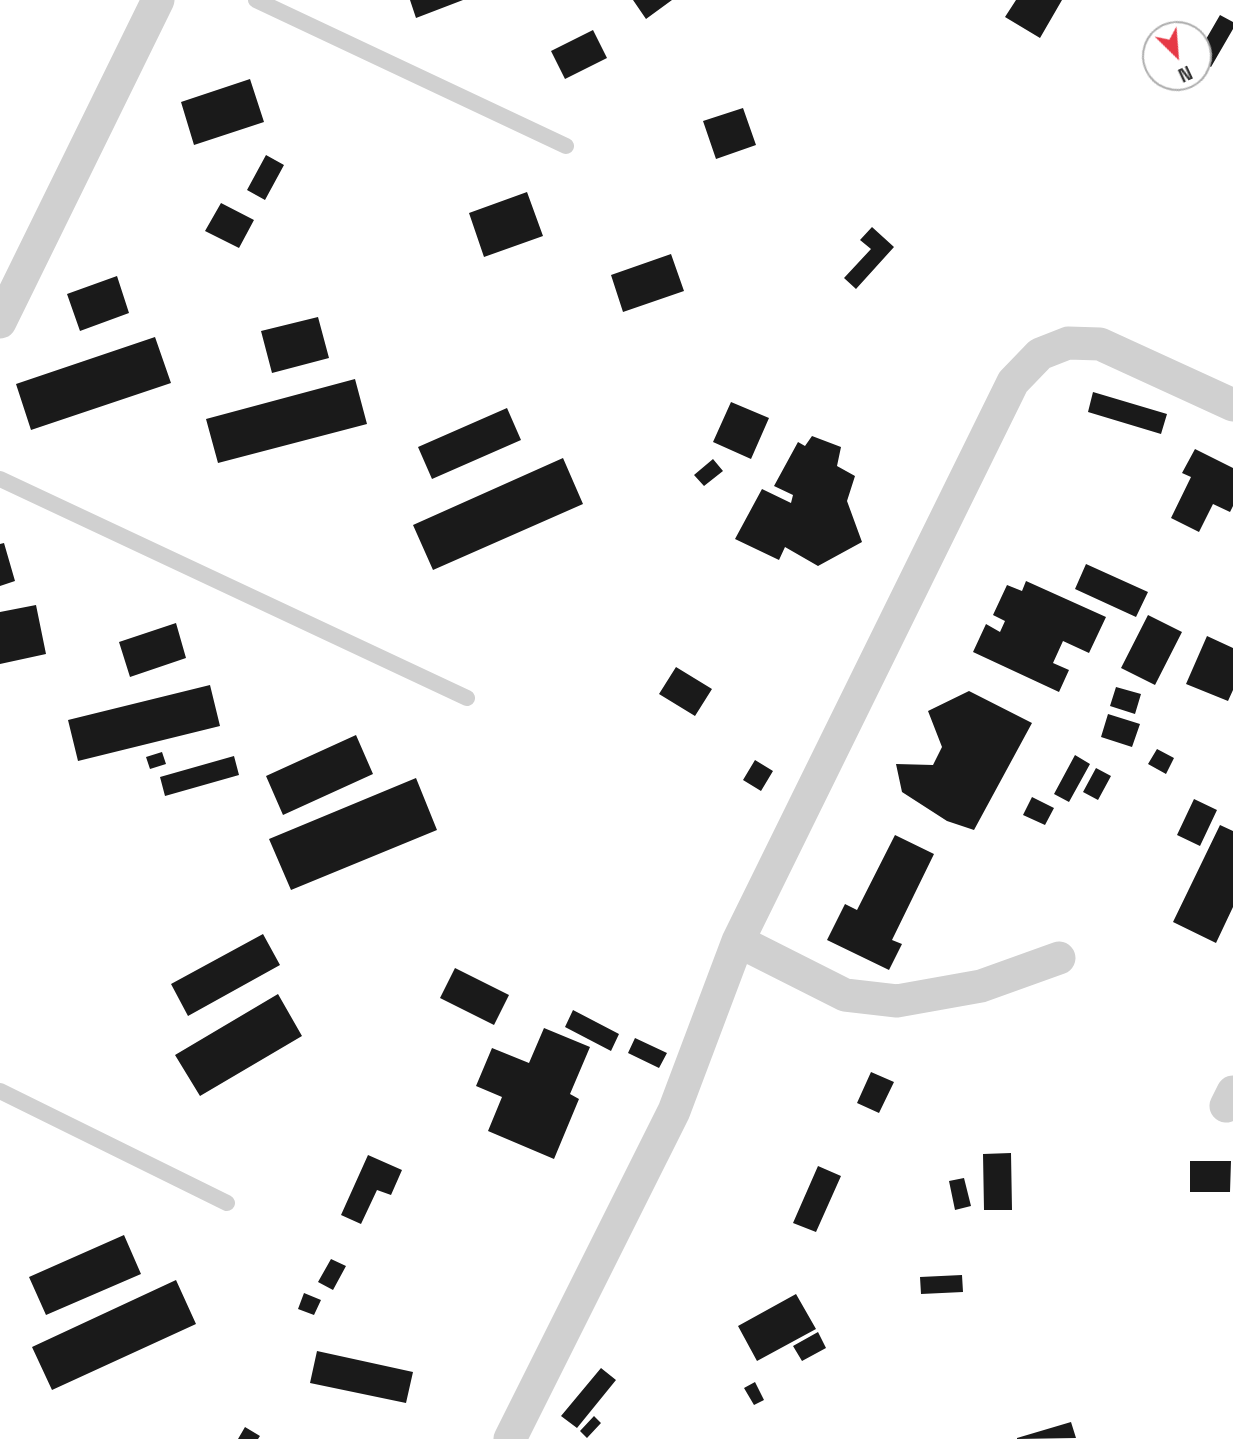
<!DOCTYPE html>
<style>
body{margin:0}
#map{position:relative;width:1233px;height:1439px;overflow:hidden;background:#fff;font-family:"Space Grotesk",sans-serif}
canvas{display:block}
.north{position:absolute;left:1142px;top:21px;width:70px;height:70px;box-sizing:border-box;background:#fff;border:2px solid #adadad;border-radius:50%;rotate:155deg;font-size:19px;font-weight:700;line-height:28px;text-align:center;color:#333}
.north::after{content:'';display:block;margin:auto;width:24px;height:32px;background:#e63946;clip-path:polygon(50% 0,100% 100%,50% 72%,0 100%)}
</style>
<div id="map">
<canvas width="1233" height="1439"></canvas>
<div class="north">N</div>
</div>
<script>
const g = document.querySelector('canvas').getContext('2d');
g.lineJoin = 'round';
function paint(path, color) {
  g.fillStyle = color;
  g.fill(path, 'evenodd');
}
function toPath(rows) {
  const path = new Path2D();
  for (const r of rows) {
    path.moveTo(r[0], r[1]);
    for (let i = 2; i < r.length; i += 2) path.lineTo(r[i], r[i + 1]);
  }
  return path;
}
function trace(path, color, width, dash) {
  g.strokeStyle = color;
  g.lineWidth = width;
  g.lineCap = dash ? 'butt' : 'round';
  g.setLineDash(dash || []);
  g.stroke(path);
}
const building = toPath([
 [410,0,463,0,416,18],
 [633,0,672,0,646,19],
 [1016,0,1062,0,1040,38,1005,17],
 [1220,15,1233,22,1233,29,1211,67,1198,60,1198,53],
 [593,30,607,58,565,79,551,51],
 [250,79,264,122,194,145,181,102],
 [743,108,756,145,716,159,703,121],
 [266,155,284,165,265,200,247,190],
 [527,192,543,236,484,257,469,213],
 [221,203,254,220,239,248,205,231],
 [872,227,894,247,856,289,844,278,871,249,860,240],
 [671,254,684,291,623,312,611,275],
 [117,276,129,313,80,331,67,294],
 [318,317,329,358,272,373,261,331],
 [155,337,171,383,31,430,16,384],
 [355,379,367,424,218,463,206,419],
 [1093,392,1167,414,1161,434,1088,412],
 [731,402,769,418,751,459,713,442],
 [507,408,521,440,432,479,418,447],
 [812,436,841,447,837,466,855,476,847,501,862,542,818,566,785,547,779,560,735,539,762,489,791,503,793,495,774,486,798,442,805,446],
 [1195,449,1233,468,1233,506,1230,512,1213,504,1199,532,1171,518,1191,477,1182,473],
 [563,458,583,504,433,570,413,525],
 [713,459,723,471,704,486,694,475],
 [4,543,15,581,0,586,0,544],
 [1086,564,1148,592,1136,617,1075,589],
 [1026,581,1106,617,1089,653,1063,641,1053,663,1069,670,1059,692,973,652,986,624,1000,632,1005,621,993,615,1007,585,1022,591],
 [36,605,46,654,0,664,0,612],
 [1148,615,1182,632,1155,685,1121,668],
 [176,623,186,658,130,677,119,642],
 [1207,636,1233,648,1233,690,1228,701,1186,684],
 [676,667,712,689,695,716,659,694],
 [210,685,220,726,78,761,68,720],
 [1116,687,1141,694,1135,714,1110,706],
 [969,691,1032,723,974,830,947,821,902,792,896,764,933,765,942,747,928,711],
 [1108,714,1140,724,1132,747,1101,737],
 [356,735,373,774,283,815,266,776],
 [1157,749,1174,758,1166,774,1148,764],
 [162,752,166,764,150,769,146,757],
 [1075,755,1090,764,1069,802,1054,794],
 [234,756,239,775,165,796,160,777],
 [755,760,773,771,761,791,743,780],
 [1096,768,1111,776,1098,800,1083,792],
 [416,778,437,830,291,890,269,839],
 [1032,797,1054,808,1045,825,1023,815],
 [1194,799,1217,810,1200,846,1177,835],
 [1220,825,1233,831,1233,907,1216,943,1173,922],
 [895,835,934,854,892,940,902,944,889,970,827,940,845,904,857,910],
 [263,934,280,965,188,1016,171,984],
 [455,968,509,995,494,1025,440,998],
 [278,994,302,1036,200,1096,175,1055],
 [573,1010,619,1034,611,1051,565,1027],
 [544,1028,590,1047,570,1094,579,1099,554,1159,488,1131,502,1097,476,1086,492,1048,529,1063],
 [635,1038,667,1053,659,1068,628,1053],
 [871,1072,894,1082,879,1113,857,1103],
 [1011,1153,1012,1210,984,1210,983,1154],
 [368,1155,402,1170,391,1195,377,1190,361,1224,341,1215],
 [1190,1161,1231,1161,1230,1192,1190,1192],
 [818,1166,841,1176,816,1232,793,1223],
 [964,1178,971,1206,955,1210,949,1181],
 [124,1235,141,1274,46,1315,29,1277],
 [331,1259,346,1266,333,1290,318,1282],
 [962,1275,963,1292,921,1294,920,1277],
 [176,1280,196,1324,52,1390,32,1347],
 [304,1293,321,1300,314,1315,298,1309],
 [796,1294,816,1329,757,1361,738,1326],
 [818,1332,826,1348,802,1361,793,1346],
 [317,1351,413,1372,406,1403,310,1383],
 [601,1368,616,1380,577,1428,561,1416],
 [755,1382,764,1400,754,1405,744,1388],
 [594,1416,601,1423,587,1438,580,1431],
 [1071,1422,1076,1438,1017,1439,1017,1438],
 [245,1427,260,1436,258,1439,238,1439]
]);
const service = toPath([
 [256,0,566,146],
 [0,479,467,698],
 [0,1091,227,1203]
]);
const minor = toPath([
 [0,322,158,0],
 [738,941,845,995,897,1001,981,986,1059,958],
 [1226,1106,1233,1092],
 [510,1439,674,1111,738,941,1013,382,1040,354,1068,343,1100,344,1233,405]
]);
paint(building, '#1a1a1a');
trace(service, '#d0d0d0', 16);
trace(minor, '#d0d0d0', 33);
</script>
